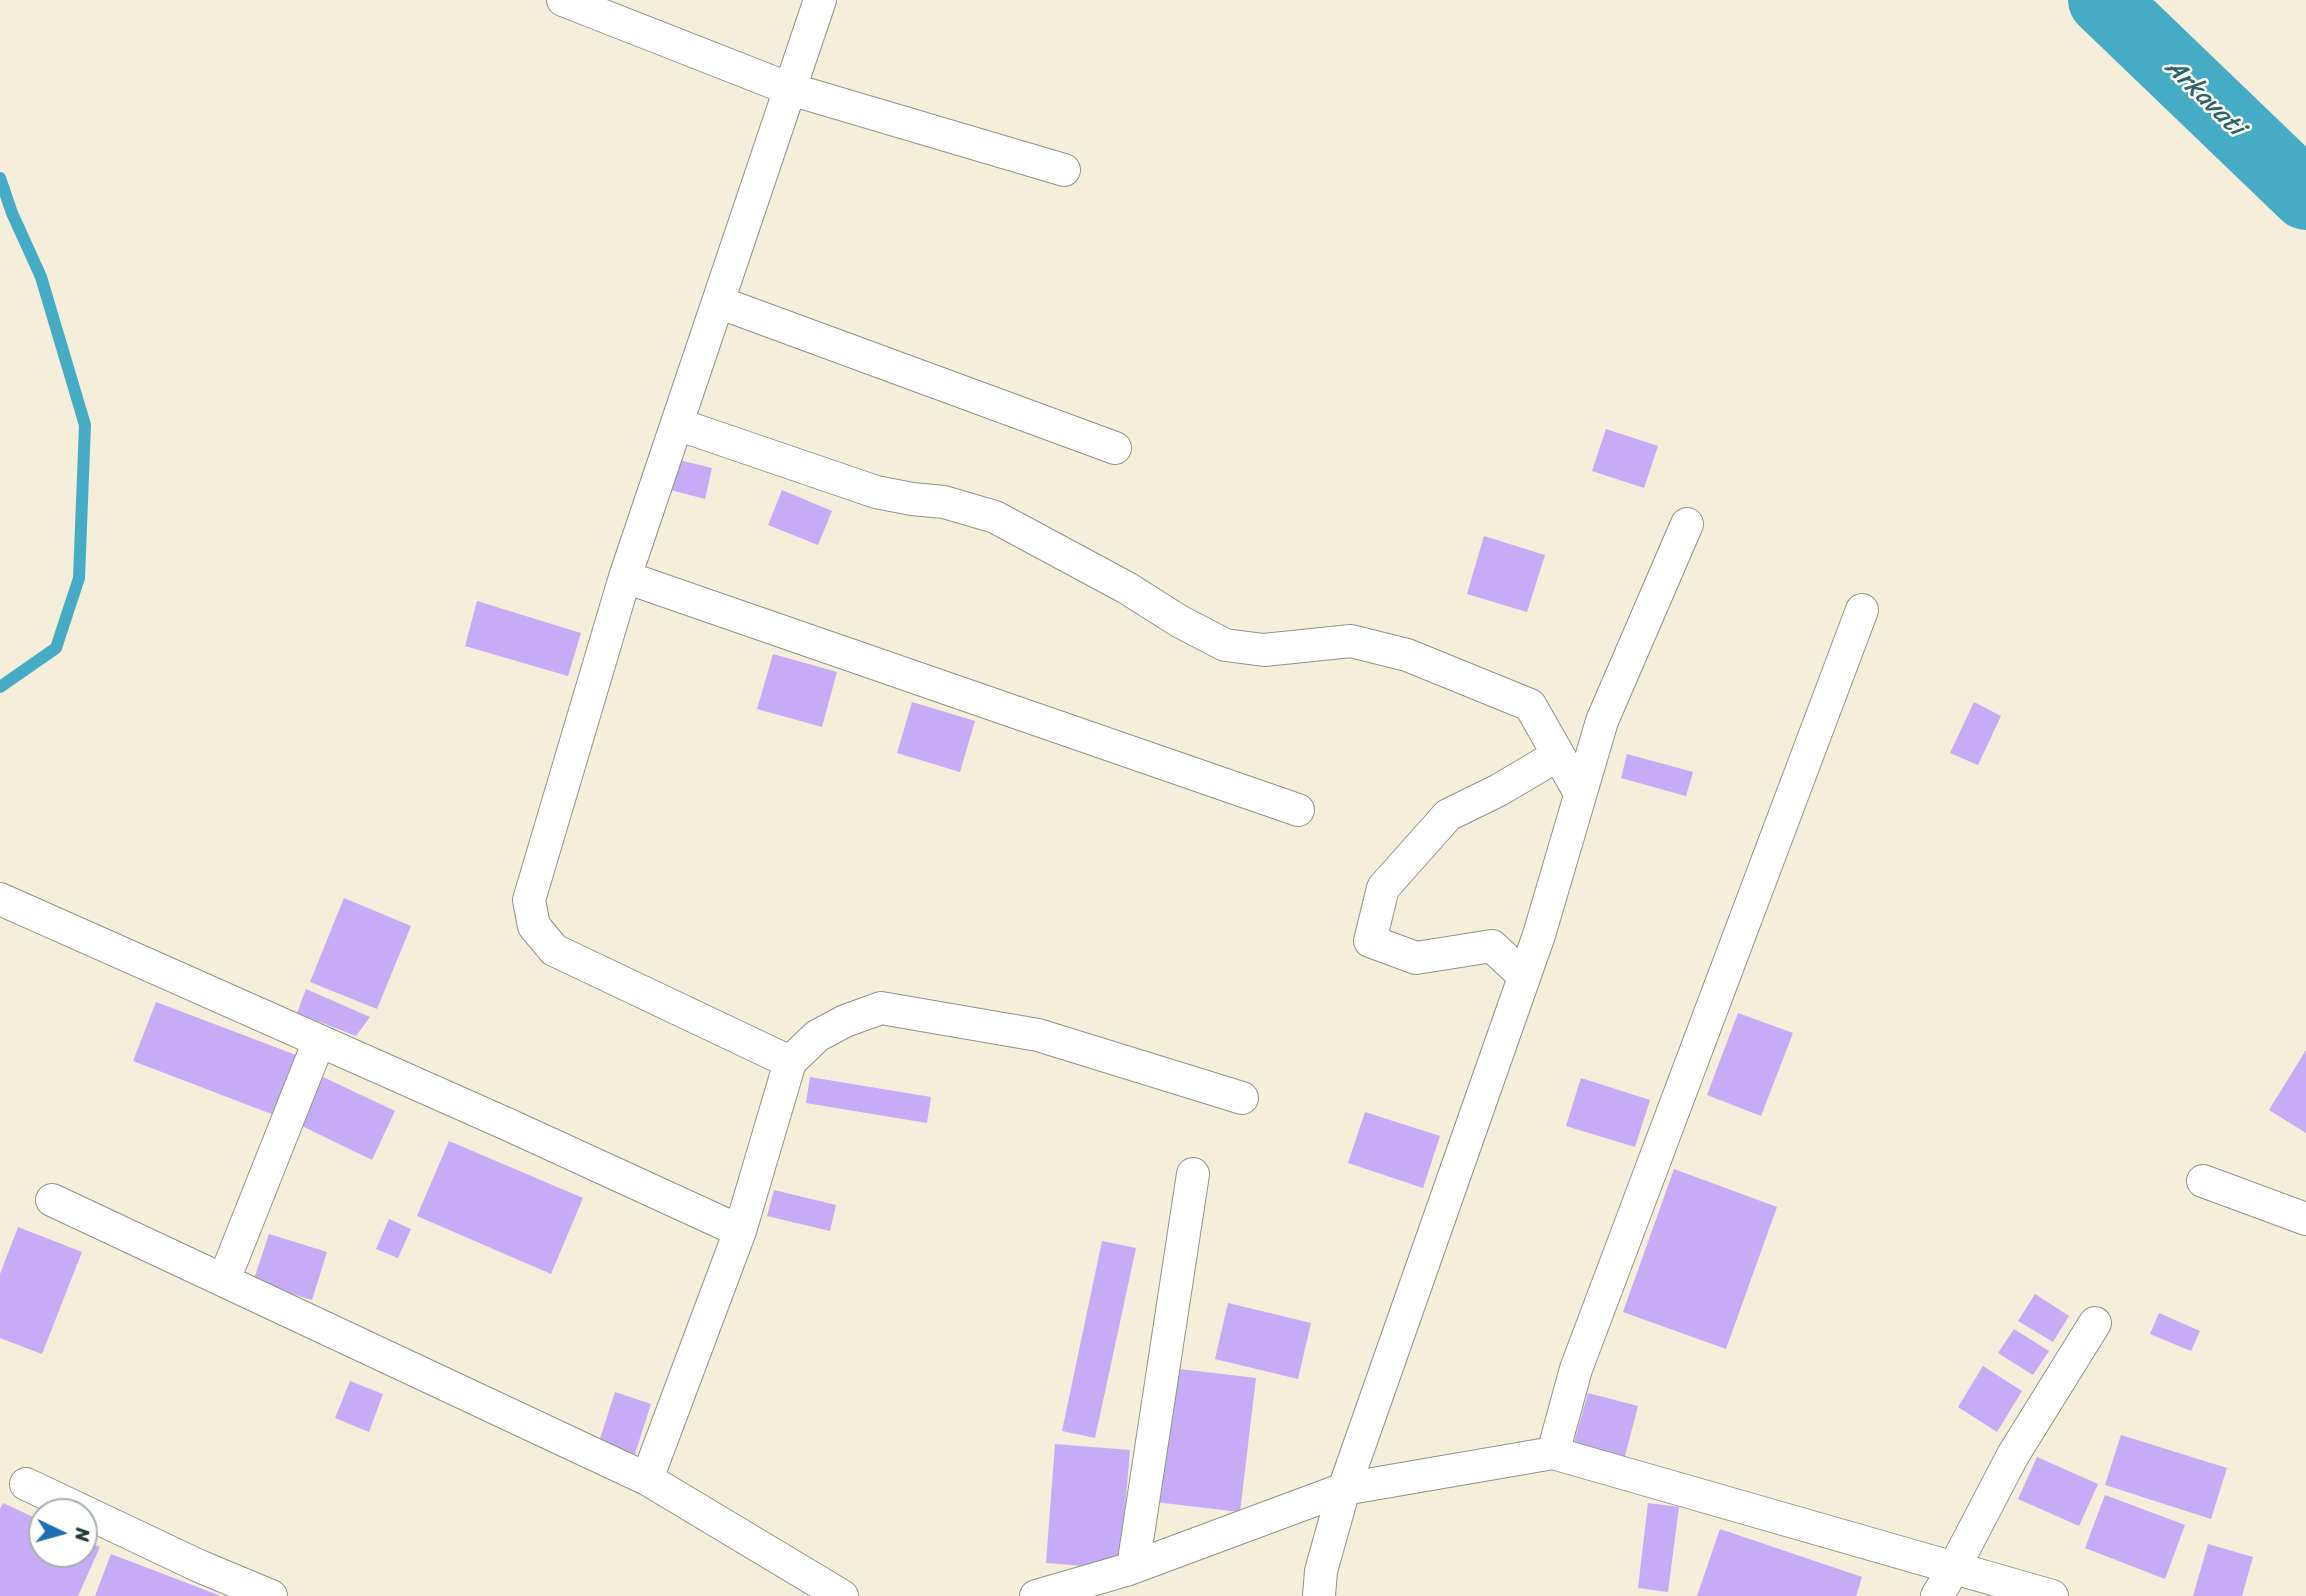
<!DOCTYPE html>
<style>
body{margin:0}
#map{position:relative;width:2306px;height:1596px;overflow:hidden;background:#f4eedb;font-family:Sriracha,sans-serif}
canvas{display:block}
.north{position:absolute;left:28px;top:1498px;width:70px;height:70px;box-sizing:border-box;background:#fff;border:2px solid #a5b1ae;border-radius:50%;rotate:95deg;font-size:19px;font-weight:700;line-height:28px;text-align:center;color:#1f3d34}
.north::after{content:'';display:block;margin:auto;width:24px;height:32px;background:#1f6fb2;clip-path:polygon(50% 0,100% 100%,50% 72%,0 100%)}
</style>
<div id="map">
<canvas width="2306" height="1596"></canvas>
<div class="north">N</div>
</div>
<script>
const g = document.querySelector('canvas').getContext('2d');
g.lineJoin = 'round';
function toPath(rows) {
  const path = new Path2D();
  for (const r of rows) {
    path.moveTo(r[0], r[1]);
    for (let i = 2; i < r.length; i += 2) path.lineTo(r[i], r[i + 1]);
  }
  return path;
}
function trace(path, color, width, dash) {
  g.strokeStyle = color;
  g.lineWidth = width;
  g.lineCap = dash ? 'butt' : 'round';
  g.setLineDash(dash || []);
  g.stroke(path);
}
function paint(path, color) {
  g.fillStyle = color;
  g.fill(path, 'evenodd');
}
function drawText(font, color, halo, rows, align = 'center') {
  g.font = font + ' Sriracha,sans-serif';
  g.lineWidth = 5;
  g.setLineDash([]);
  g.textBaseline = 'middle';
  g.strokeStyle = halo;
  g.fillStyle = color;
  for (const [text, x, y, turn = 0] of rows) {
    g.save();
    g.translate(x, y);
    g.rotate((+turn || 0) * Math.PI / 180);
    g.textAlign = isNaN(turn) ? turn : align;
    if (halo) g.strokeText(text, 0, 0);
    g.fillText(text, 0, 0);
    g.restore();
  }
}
const stream = toPath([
 [0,178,12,213,41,277,85,425,79,578,56,648,0,687]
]);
const river = toPath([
 [2103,0,2306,195]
]);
const building = toPath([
 [1606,429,1658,446,1644,488,1592,471],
 [675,459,712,468,705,499,667,489],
 [782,490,832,511,818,545,768,525],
 [1484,536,1545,555,1527,612,1467,594],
 [477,601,581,633,568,676,465,646],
 [773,654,837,672,822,727,757,709],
 [912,702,975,721,960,772,897,753],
 [1974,702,2001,716,1978,765,1950,753],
 [1627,754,1693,772,1686,796,1621,778],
 [344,898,411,926,377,1009,310,982],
 [306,989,370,1017,356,1036,297,1013],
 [156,1002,296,1055,274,1115,133,1061],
 [1738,1013,1793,1033,1761,1116,1707,1095],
 [2306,1050,2306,1133,2269,1110],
 [323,1077,395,1111,372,1160,300,1125],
 [810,1077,931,1097,927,1123,806,1103],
 [1581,1078,1650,1100,1635,1147,1566,1126],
 [1365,1112,1440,1136,1423,1188,1348,1163],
 [449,1141,583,1198,551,1274,417,1216],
 [1674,1169,1777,1207,1726,1349,1623,1312],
 [774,1190,836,1205,830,1231,767,1216],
 [389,1219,411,1229,398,1258,376,1249],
 [18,1227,82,1252,42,1354,0,1338,0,1274],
 [269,1234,327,1252,312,1300,253,1282],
 [1102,1241,1136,1248,1095,1438,1062,1431],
 [2035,1294,2069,1316,2053,1342,2018,1321],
 [1228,1303,1311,1323,1298,1379,1215,1359],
 [2159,1313,2200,1331,2191,1351,2150,1334],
 [2014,1329,2049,1351,2033,1375,1998,1353],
 [1983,1366,2022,1391,1997,1432,1958,1407],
 [1171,1368,1256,1378,1240,1512,1155,1502],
 [350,1381,383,1394,369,1432,335,1418],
 [615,1392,651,1404,634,1457,598,1445],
 [1588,1393,1638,1406,1624,1460,1573,1446],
 [2121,1435,2227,1468,2211,1519,2105,1485],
 [1055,1444,1130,1450,1120,1569,1046,1563],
 [2037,1457,2098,1484,2079,1526,2018,1499],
 [2105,1495,2185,1525,2165,1579,2085,1548],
 [3,1503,42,1521,42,1554,84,1554,84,1540,100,1547,78,1596,0,1596,0,1509],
 [1648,1503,1679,1507,1668,1592,1638,1588],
 [1720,1529,1862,1577,1856,1596,1697,1596],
 [2208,1544,2253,1557,2242,1596,2193,1596],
 [111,1554,221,1596,95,1596]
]);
const street = toPath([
 [563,0,790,89,1064,170],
 [820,0,625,577,1298,810],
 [718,302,1115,448],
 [677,424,876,492,912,499,944,502,995,517,1127,588,1179,621,1225,645,1264,650,1351,641,1407,655,1530,705,1580,793],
 [625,577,529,900,534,926,554,950,790,1062],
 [0,899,509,1125,740,1231,647,1479],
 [1524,976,1492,946,1416,958,1370,941,1383,888,1448,815,1499,790,1558,755],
 [2203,1181,2306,1219],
 [52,1200,647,1479,842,1596],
 [740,1231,790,1062,817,1036,845,1021,881,1008,1038,1035,1242,1098],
 [224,1280,319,1041],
 [1553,1453,1576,1369,1862,610],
 [26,1484,199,1566,271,1596],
 [1133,1567,1193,1174],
 [1036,1596,1126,1570,1344,1489,1553,1453,2052,1596],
 [1319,1596,1321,1571,1344,1489,1539,935,1602,721,1687,524],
 [1937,1596,1954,1568,2013,1455,2095,1323]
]);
const waterNames = [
 ["Arkavati",2204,98,44]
];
trace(stream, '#46acc6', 12);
trace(river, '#46acc6', 70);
paint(building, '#c6abf6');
trace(street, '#8a9688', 34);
trace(street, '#fff', 32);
drawText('italic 26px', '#2d6467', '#fff', waterNames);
</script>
